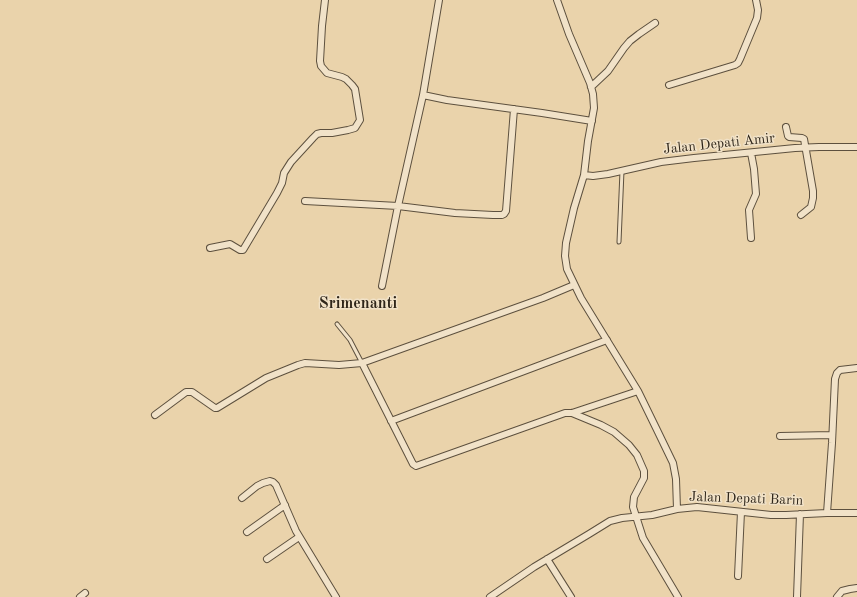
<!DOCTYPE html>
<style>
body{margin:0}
canvas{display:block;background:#ead3ab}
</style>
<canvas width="857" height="597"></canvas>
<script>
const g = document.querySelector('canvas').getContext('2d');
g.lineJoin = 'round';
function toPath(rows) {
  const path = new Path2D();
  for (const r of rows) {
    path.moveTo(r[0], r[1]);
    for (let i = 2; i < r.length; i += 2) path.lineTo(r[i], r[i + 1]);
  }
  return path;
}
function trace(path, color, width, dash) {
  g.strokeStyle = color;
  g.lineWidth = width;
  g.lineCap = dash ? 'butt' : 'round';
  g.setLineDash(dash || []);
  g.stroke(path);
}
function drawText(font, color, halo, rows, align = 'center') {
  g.font = font + ' "Old Standard TT",serif';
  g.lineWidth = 3;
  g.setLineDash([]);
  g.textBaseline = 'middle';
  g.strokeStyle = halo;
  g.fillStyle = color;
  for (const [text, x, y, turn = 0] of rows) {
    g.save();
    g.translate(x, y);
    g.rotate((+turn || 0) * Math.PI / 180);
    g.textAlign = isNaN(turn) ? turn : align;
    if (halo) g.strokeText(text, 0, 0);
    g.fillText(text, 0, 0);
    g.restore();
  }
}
const service = toPath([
 [619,242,622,171],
 [337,324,350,340,362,363]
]);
const minor = toPath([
 [557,0,569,34,590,83,593,94,594,108,588,141,584,175,574,208,566,243,565,256,567,269,581,298,638,391,658,432,673,463,676,479,677,509],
 [669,85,735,65,738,63,740,59,757,18,758,10,756,0],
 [591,87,608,71,624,48,630,41,639,34,655,23],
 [423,95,447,100,542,113,592,121],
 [786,127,788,136,789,137,802,138,804,139,813,191,813,198,811,207,801,215],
 [584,175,593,176,608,174,661,162,694,158,795,148,819,147,857,147],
 [305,201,398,206,455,213,493,215,502,215,504,214,506,211,514,109],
 [751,238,749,210,756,194,754,169,751,153],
 [210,248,230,244,240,250,243,250,277,193,282,183,284,173,291,162,313,138,317,134,321,133,332,133,348,130,355,128,360,120,355,89,352,85,346,79,342,77,327,73,321,66,320,61,322,26,325,0],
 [382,286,398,206,423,95,439,0],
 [362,363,413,464,416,466,565,413,572,413,638,391],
 [572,413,601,425,614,432,629,445,637,455,644,471,644,478,634,497,633,507,643,538,678,597],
 [155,415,186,392,192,392,215,408,217,408,266,378,298,365,305,363,339,365,362,363,543,298,574,285],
 [391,421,607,340],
 [780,436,832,435],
 [242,498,257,486,263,483,270,481,273,482,276,485,296,531,336,597],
 [827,513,832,443,835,379,837,373,840,370,857,368],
 [247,532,285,505],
 [267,559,299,537],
 [547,559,571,597],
 [738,576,741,512],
 [80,597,85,593],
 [490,597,534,567,589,534,610,521,622,518,652,515,677,509,697,507,771,515,786,515,827,513,857,513],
 [797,597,800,514],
 [837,597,842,591,850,589,857,588]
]);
const streetNames = [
 ["Jalan Depati Amir",719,144,-6],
 ["Jalan Depati Barin",746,499,2]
];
const quarterNames = [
 ["Srimenanti",358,304]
];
trace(service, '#5d503e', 5);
trace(minor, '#5d503e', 8);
trace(service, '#f1e2c8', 3);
trace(minor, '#f1e2c8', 6);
drawText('14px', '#2e2519', '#f1e2c8', streetNames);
drawText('bold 16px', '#2e2519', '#f1e2c8', quarterNames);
</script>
